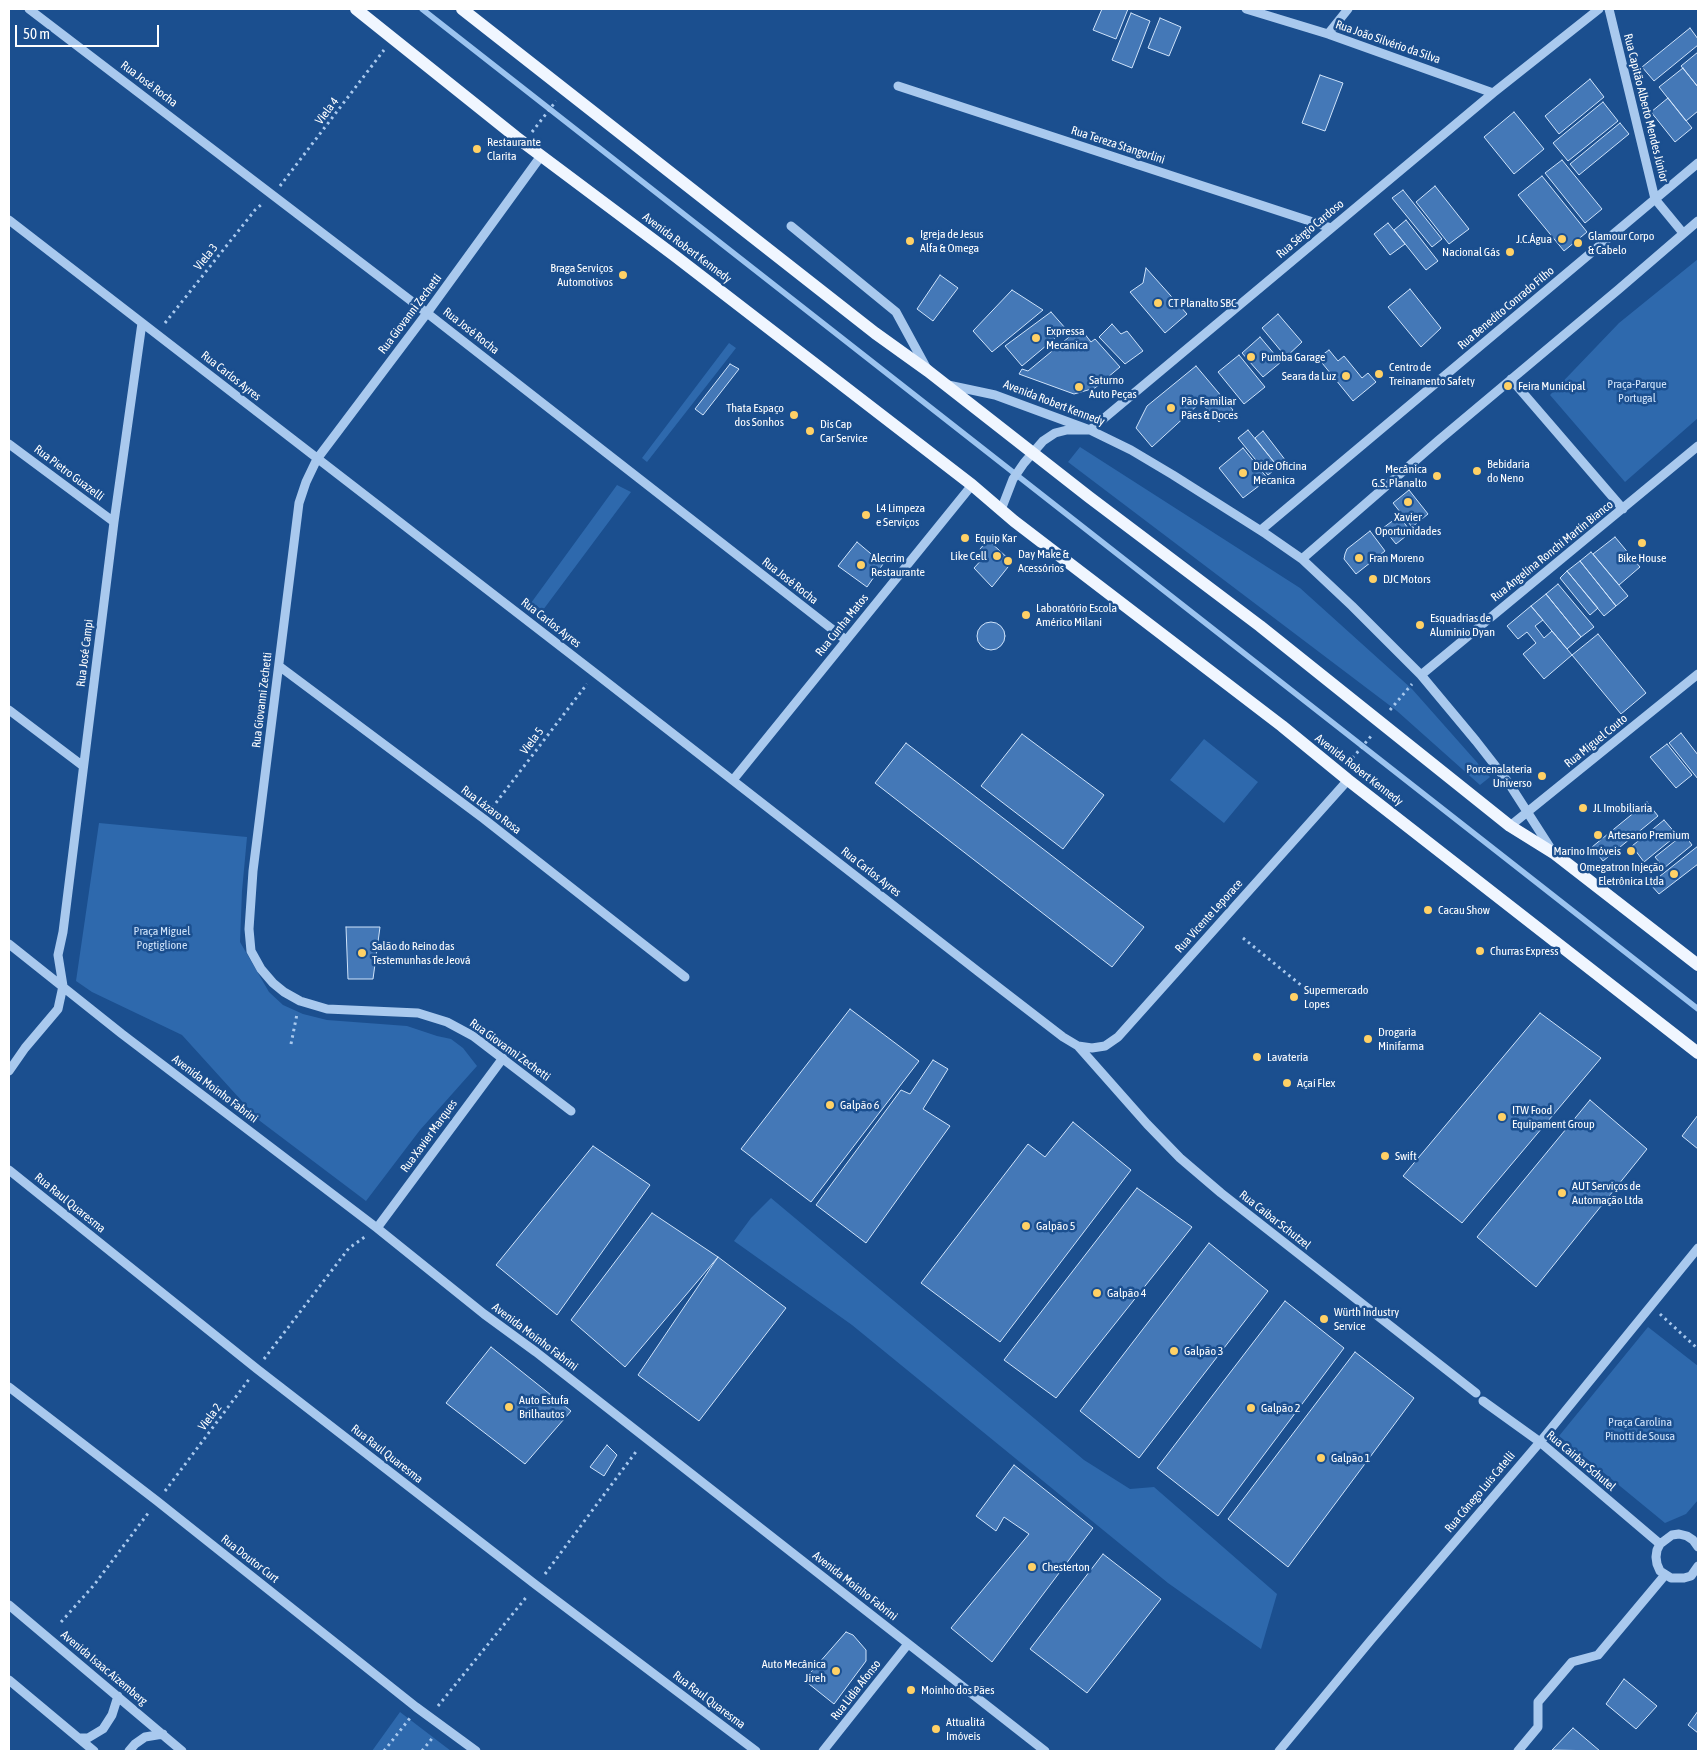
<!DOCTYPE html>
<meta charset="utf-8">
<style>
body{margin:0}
#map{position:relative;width:1707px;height:1760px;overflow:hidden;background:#1b4f8f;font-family:"Asap Condensed",sans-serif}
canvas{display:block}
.frame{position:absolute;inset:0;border:10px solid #fff;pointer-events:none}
.scale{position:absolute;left:15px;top:25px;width:144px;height:22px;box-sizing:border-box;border:2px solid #fff;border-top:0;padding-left:6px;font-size:15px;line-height:18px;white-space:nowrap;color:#fff;-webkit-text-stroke:4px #1b4f8f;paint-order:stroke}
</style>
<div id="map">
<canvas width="1707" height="1760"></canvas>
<div class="frame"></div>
<div class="scale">50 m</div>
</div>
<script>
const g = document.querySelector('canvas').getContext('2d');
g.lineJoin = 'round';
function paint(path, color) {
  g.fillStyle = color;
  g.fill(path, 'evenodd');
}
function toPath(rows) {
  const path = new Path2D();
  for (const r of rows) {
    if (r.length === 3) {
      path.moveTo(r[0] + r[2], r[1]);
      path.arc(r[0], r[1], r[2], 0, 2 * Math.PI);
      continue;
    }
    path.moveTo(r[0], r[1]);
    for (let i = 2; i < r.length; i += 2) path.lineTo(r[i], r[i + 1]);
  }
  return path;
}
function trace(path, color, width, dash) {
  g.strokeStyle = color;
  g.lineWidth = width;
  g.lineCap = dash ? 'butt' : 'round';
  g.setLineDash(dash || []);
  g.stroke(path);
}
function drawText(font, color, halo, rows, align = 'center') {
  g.font = font + ' "Asap Condensed",sans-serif';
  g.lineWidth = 5;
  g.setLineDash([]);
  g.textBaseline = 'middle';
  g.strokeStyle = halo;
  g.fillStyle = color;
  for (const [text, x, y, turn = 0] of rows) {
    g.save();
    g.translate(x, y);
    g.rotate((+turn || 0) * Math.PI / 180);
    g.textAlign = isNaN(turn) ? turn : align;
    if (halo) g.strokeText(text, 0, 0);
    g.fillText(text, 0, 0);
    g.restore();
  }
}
const green = toPath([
 [1698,259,1698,418,1625,482,1550,395,1619,323],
 [729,343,736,348,647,462,642,458],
 [1080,447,1300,588,1412,689,1490,777,1480,785,1397,711,1068,462],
 [617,485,631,492,543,610,531,603],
 [1204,739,1258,782,1224,823,1170,780],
 [99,823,247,837,242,891,240,942,269,992,283,1005,303,1014,327,1020,407,1026,437,1036,451,1039,463,1048,477,1066,420,1130,366,1201,260,1121,182,1035,92,992,76,981],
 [771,1198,1084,1460,1130,1489,1154,1487,1277,1594,1261,1649,1168,1583,852,1325,734,1241,751,1218],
 [1648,1327,1698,1366,1698,1500,1686,1514,1665,1523,1559,1436],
 [400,1712,451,1751,372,1751]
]);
const stream = toPath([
 [422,9,1698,1009]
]);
const building = toPath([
 [1102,9,1128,9,1116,39,1093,30,1102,9],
 [1131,13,1150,21,1132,68,1112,60,1131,13],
 [1160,18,1181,27,1169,56,1148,48,1160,18],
 [1690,28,1698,39,1698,45,1654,81,1642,67,1690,28],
 [1698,52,1698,87,1681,66,1698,52],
 [1683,68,1698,87,1698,111,1686,121,1659,87,1683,68],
 [1320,75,1343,83,1325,131,1302,123,1320,75],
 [1590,79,1604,97,1559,134,1545,116,1590,79],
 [1668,98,1692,128,1675,142,1651,112,1668,98],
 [1603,102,1618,121,1568,161,1553,143,1603,102],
 [1514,112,1544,149,1514,174,1484,137,1514,112],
 [1620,123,1629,134,1579,175,1570,164,1620,123],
 [1562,160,1602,209,1585,223,1545,173,1562,160],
 [1542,176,1587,232,1564,251,1518,195,1542,176],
 [1435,186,1469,229,1449,244,1416,202,1435,186],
 [1403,190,1442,239,1432,247,1392,198,1403,190],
 [1406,220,1438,261,1426,270,1394,230,1406,220],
 [1388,223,1405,244,1390,255,1374,234,1388,223],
 [1146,268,1187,314,1165,333,1130,292,1143,283,1146,268],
 [940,275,958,288,933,321,917,309,940,275],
 [1410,289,1441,328,1421,347,1388,307,1410,289],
 [1012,290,1043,310,992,352,973,331,1012,290],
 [1051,312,1066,329,1022,366,1005,346,1051,312],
 [1278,314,1302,342,1286,357,1262,328,1278,314],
 [1112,324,1121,334,1127,331,1143,351,1125,364,1099,337,1112,324],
 [1080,328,1091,342,1095,339,1120,367,1095,388,1074,394,1019,374,1022,369,1028,371,1080,328],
 [1260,337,1281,362,1263,377,1242,353,1260,337],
 [1329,350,1338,361,1344,356,1362,378,1368,373,1376,382,1353,401,1318,358,1329,350],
 [1239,355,1265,387,1244,404,1218,372,1239,355],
 [730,364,739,369,703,415,695,409,730,364],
 [1196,366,1233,410,1219,422,1201,402,1152,447,1136,428,1147,406,1196,366],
 [1248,430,1278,467,1268,475,1238,438,1248,430],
 [1263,431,1286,461,1278,467,1255,438,1263,431],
 [1243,448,1268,479,1243,498,1219,468,1243,448],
 [1409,490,1428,514,1412,527,1393,503,1409,490],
 [1399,516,1411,532,1396,544,1383,528,1399,516],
 [1370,531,1385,551,1356,574,1344,559,1345,554,1347,549,1370,531],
 [1615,537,1640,567,1619,585,1593,554,1615,537],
 [988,540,1012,562,992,587,974,568,985,556,980,549,988,540],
 [857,542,883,564,867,587,838,566,857,542],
 [1591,552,1628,596,1616,606,1580,561,1591,552],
 [1580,561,1616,606,1604,616,1567,571,1580,561],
 [1567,571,1598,608,1590,615,1560,578,1567,571],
 [1558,584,1594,627,1581,637,1546,594,1558,584],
 [1546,594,1581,637,1567,649,1531,606,1546,594],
 [1531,606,1543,620,1535,626,1544,638,1552,631,1572,655,1544,679,1523,654,1536,643,1527,632,1518,639,1507,626,1531,606],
 [991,636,14],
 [1598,634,1646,693,1621,714,1572,655,1598,634],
 [1681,733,1698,755,1698,779,1669,743,1681,733],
 [1022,734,1104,795,1063,849,981,786,1022,734],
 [906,743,1144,927,1112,967,875,783,906,743],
 [1667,744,1692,775,1676,788,1650,757,1667,744],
 [1647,802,1658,816,1603,861,1592,847,1647,802],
 [1664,820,1677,835,1644,862,1632,846,1664,820],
 [1684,834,1692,845,1664,868,1655,857,1684,834],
 [1698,846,1698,864,1659,894,1650,884,1698,846],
 [346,927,380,927,373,979,348,979,346,927],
 [850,1009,919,1061,811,1202,741,1149,850,1009],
 [1540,1013,1601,1058,1462,1223,1403,1176,1540,1013],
 [933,1060,948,1069,923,1109,950,1126,866,1243,816,1205,901,1090,910,1094,933,1060],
 [1590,1100,1647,1149,1536,1287,1477,1237,1590,1100],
 [1698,1115,1698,1149,1682,1136,1698,1115],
 [1073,1122,1131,1170,1000,1342,921,1283,1028,1144,1045,1157,1073,1122],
 [593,1146,650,1185,557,1315,496,1265,593,1146],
 [1137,1188,1192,1227,1056,1398,1004,1360,1137,1188],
 [652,1213,718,1257,625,1367,571,1320,652,1213],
 [1209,1243,1268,1291,1139,1458,1080,1411,1209,1243],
 [718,1257,786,1308,699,1421,638,1375,718,1257],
 [1285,1301,1344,1348,1218,1516,1157,1468,1285,1301],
 [491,1347,571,1411,525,1464,446,1403,491,1347],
 [1355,1352,1414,1398,1288,1567,1228,1519,1355,1352],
 [607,1445,617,1455,604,1476,590,1467,607,1445],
 [1014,1465,1093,1528,992,1662,951,1628,1029,1534,1004,1517,996,1531,976,1516,1014,1465],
 [1103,1554,1161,1599,1087,1693,1030,1649,1103,1554],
 [846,1632,853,1635,866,1650,866,1661,834,1704,804,1680,846,1632],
 [1624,1679,1657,1706,1636,1729,1606,1704,1624,1679],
 [1698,1711,1698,1733,1688,1725,1698,1711],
 [1573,1728,1600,1751,1552,1750,1573,1728]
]);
const path = toPath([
 [532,132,556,101],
 [280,186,384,50],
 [165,323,255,210,262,204],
 [1390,710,1412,684],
 [1348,759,1350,761,1372,735],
 [492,808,587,684],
 [1243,938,1302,986],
 [291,1044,297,1014],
 [1660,1314,1698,1349],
 [264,1359,349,1248,366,1236],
 [165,1491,250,1378],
 [545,1574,638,1449],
 [61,1622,94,1585,149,1512],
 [438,1706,528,1595],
 [384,1751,410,1718],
 [422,1751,434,1736]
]);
const minor = toPath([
 [29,9,427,313,846,640],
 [1246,9,1328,34,1493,93],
 [1609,9,1655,199,1683,233],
 [1328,34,1348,9],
 [898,86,1331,228],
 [541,156,427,313,317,459,306,482,299,503,253,871,249,929,251,951,261,969,273,983,284,992,300,1001,327,1009,418,1013,447,1022,473,1036,571,1111],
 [9,220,595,673,980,973,1063,1037,1078,1046,1147,1124,1180,1158,1221,1193,1476,1393],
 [791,226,896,312,927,369],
 [1511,379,1623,509],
 [948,385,995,395,1090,430,1131,450,1173,475,1266,534,1302,559,1352,606,1421,675,1476,741,1508,782,1553,852],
 [9,444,114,522],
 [1001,510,1013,479,1024,463,1043,441,1055,433,1067,430,1090,430,1493,93,1599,9],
 [1261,530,1698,163],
 [1302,559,1439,440,1619,289,1698,221],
 [279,666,484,819,685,977],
 [1421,675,1698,446],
 [9,710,83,766],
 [733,780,972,485],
 [1510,826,1698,674],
 [9,944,122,1034,377,1228,484,1314,536,1352,1045,1751],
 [1078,1046,1092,1048,1105,1046,1118,1037,1348,780],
 [9,1071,25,1048,58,1009,63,986,58,955,63,932,114,522,142,323],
 [9,1170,257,1369,536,1585,756,1751],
 [377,1228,503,1058],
 [9,1387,157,1501,416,1707,476,1751],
 [1483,1401,1540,1442,1660,1544],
 [1698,1547,1693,1540,1687,1536,1679,1534,1672,1535,1660,1544,1657,1550,1656,1557,1657,1564,1660,1571,1671,1578,1684,1578,1691,1576,1698,1566],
 [9,1605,182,1751],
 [9,1680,94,1751],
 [79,1738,88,1738,103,1729,112,1715,118,1696],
 [129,1751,135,1744,145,1737,163,1734],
 [823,1751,908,1644],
 [1279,1751,1371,1640,1540,1442,1698,1248],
 [1518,1751,1538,1727,1538,1702,1572,1662,1598,1655,1665,1575]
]);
const major = toPath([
 [356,9,516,137,675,256,972,485,1014,521,1282,726,1348,780,1698,1053],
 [462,9,875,333,928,371,1089,497,1260,626,1510,826,1555,854,1698,965]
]);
const markers = [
 [477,149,5,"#ffd166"],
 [1562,239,5,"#ffd166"],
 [910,241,5,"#ffd166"],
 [1578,243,5,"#ffd166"],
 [1510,252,5,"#ffd166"],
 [623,275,5,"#ffd166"],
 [1158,303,5,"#ffd166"],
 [1036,338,5,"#ffd166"],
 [1251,357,5,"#ffd166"],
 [1379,374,5,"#ffd166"],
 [1346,376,5,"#ffd166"],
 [1508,386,5,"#ffd166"],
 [1079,387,5,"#ffd166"],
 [1171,408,5,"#ffd166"],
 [794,415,5,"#ffd166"],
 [810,431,5,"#ffd166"],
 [1477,471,5,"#ffd166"],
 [1243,473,5,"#ffd166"],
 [1437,476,5,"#ffd166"],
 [1408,502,5,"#ffd166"],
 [866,515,5,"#ffd166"],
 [965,538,5,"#ffd166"],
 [1642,543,5,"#ffd166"],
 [997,556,5,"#ffd166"],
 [1359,558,5,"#ffd166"],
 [1008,561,5,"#ffd166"],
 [861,565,5,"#ffd166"],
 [1373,579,5,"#ffd166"],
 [1026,615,5,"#ffd166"],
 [1420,625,5,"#ffd166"],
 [1542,776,5,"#ffd166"],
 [1583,808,5,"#ffd166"],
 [1598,835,5,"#ffd166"],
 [1631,851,5,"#ffd166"],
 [1674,874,5,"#ffd166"],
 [1428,910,5,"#ffd166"],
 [1480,951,5,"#ffd166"],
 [362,953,5,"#ffd166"],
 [1294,997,5,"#ffd166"],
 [1368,1039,5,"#ffd166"],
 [1257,1057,5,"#ffd166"],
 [1287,1083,5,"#ffd166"],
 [830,1105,5,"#ffd166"],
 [1502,1117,5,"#ffd166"],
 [1385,1156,5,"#ffd166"],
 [1562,1193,5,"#ffd166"],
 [1026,1226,5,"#ffd166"],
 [1097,1293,5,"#ffd166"],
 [1324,1319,5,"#ffd166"],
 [1174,1351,5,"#ffd166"],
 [509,1407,5,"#ffd166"],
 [1251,1408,5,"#ffd166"],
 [1321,1458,5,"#ffd166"],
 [1032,1567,5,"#ffd166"],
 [836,1671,5,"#ffd166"],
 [911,1690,5,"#ffd166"],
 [936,1729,5,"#ffd166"]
];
const streetNames = [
 ["Rua João Silvério da Silva",1388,42,19],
 ["Rua José Rocha",149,84,37],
 ["Rua Capitão Alberto Mendes Júnior",1646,108,76],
 ["Viela 4",327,111,-53],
 ["Rua Tereza Stangorlini",1118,145,18],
 ["Rua Sérgio Cardoso",1310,229,-40],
 ["Avenida Robert Kennedy",687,248,37],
 ["Viela 3",206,257,-51],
 ["Rua Benedito Conrado Filho",1506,308,-40],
 ["Rua Giovanni Zechetti",410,314,-53],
 ["Rua José Rocha",471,331,38],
 ["Rua Carlos Ayres",231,376,38],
 ["Avenida Robert Kennedy",1054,403,21],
 ["Rua Pietro Guazelli",69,473,37],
 ["Rua Angelina Ronchi Martin Bianco",1552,551,-39],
 ["Rua José Rocha",790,581,38],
 ["Rua Carlos Ayres",551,623,38],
 ["Rua Cunha Matos",842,625,-51],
 ["Rua José Campi",85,653,-83],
 ["Rua Giovanni Zechetti",262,700,-83],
 ["Viela 5",532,741,-53],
 ["Rua Miguel Couto",1596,741,-39],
 ["Avenida Robert Kennedy",1359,770,38],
 ["Rua Lázaro Rosa",491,810,37],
 ["Rua Carlos Ayres",871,872,38],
 ["Rua Vicente Leporace",1209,916,-48],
 ["Rua Giovanni Zechetti",510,1050,36],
 ["Avenida Moinho Fabrini",215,1089,37],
 ["Rua Xavier Marques",429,1136,-54],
 ["Rua Raul Quaresma",70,1203,39],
 ["Rua Caibar Schutzel",1275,1220,38],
 ["Avenida Moinho Fabrini",535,1337,37],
 ["Viela 2",210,1417,-53],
 ["Rua Raul Quaresma",387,1454,38],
 ["Rua Cairbar Schutel",1581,1461,40],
 ["Rua Cônego Luis Catelli",1480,1492,-50],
 ["Rua Doutor Curt",250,1559,38],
 ["Avenida Moinho Fabrini",855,1586,38],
 ["Avenida Isaac Aizemberg",104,1668,40],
 ["Rua Lídia Afonso",856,1690,-52],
 ["Rua Raul Quaresma",709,1700,37]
];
const poiNames = [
 ["Restaurante",487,142],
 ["Clarita",487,156],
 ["Igreja de Jesus",920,234],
 ["Alfa & Omega",920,248],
 ["Glamour Corpo",1588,236],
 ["& Cabelo",1588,250],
 ["J.C.Água",1552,239,"right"],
 ["Nacional Gás",1500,252,"right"],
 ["Braga Serviços",613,268,"right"],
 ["Automotivos",613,282,"right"],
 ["CT Planalto SBC",1168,303],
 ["Expressa",1046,331],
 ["Mecanica",1046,345],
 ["Pumba Garage",1261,357],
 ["Centro de",1389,367],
 ["Treinamento Safety",1389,381],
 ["Seara da Luz",1336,376,"right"],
 ["Saturno",1089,380],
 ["Auto Peças",1089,394],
 ["Feira Municipal",1518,386],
 ["Pão Familiar",1181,401],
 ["Pães & Doces",1181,415],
 ["Thata Espaço",784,408,"right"],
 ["dos Sonhos",784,422,"right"],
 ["Dis Cap",820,424],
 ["Car Service",820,438],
 ["Bebidaria",1487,464],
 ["do Neno",1487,478],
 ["Dide Oficina",1253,466],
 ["Mecanica",1253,480],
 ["Mecânica",1427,469,"right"],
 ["G.S. Planalto",1427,483,"right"],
 ["L4 Limpeza",876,508],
 ["e Serviços",876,522],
 ["Xavier",1408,517,"center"],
 ["Oportunidades",1408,531,"center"],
 ["Equip Kar",975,538],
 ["Day Make &",1018,554],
 ["Acessórios",1018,568],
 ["Like Cell",987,556,"right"],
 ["Alecrim",871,558],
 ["Restaurante",871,572],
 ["Fran Moreno",1369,558],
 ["Bike House",1642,558,"center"],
 ["DJC Motors",1383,579],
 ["Laboratório Escola",1036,608],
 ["Américo Milani",1036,622],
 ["Esquadrias de",1430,618],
 ["Aluminio Dyan",1430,632],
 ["Porcenalateria",1532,769,"right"],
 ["Universo",1532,783,"right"],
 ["JL Imobiliaria",1593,808],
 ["Artesano Premium",1608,835],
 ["Marino Imóveis",1621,851,"right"],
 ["Omegatron Injeção",1664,867,"right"],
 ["Eletrônica Ltda",1664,881,"right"],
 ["Cacau Show",1438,910],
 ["Salão do Reino das",372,946],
 ["Testemunhas de Jeová",372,960],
 ["Churras Express",1490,951],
 ["Supermercado",1304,990],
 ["Lopes",1304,1004],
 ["Drogaria",1378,1032],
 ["Minifarma",1378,1046],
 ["Lavateria",1267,1057],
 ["Açaí Flex",1297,1083],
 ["Galpão 6",840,1105],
 ["ITW Food",1512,1110],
 ["Equipament Group",1512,1124],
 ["Swift",1395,1156],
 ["AUT Serviços de",1572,1186],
 ["Automação Ltda",1572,1200],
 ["Galpão 5",1036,1226],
 ["Galpão 4",1107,1293],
 ["Würth Industry",1334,1312],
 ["Service",1334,1326],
 ["Galpão 3",1184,1351],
 ["Auto Estufa",519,1400],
 ["Brilhautos",519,1414],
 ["Galpão 2",1261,1408],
 ["Galpão 1",1331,1458],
 ["Chesterton",1042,1567],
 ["Auto Mecânica",826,1664,"right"],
 ["Jireh",826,1678,"right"],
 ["Moinho dos Pães",921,1690],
 ["Attualitá",946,1722],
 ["Imóveis",946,1736]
];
const parkNames = [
 ["Praça-Parque",1637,384],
 ["Portugal",1637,398],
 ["Praça Miguel",162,931],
 ["Pogtiglione",162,945],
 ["Praça Carolina",1640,1422],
 ["Pinotti de Sousa",1640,1436]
];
paint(green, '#2e69ad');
trace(stream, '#9cc4f0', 5.5);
paint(building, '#4478b7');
trace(building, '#cfe3fa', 1);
trace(path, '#a9c9ee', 3, [2.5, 4]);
trace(minor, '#a9c9ee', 9);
trace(major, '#f0f6ff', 12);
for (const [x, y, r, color] of markers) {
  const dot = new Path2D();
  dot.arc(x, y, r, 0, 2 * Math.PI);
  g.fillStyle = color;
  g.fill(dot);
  trace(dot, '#1b4f8f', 2);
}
drawText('12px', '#fff', '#1b4f8f', streetNames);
drawText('12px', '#fff', '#1b4f8f', poiNames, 'left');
drawText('12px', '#cfe3fa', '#1b4f8f', parkNames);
</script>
